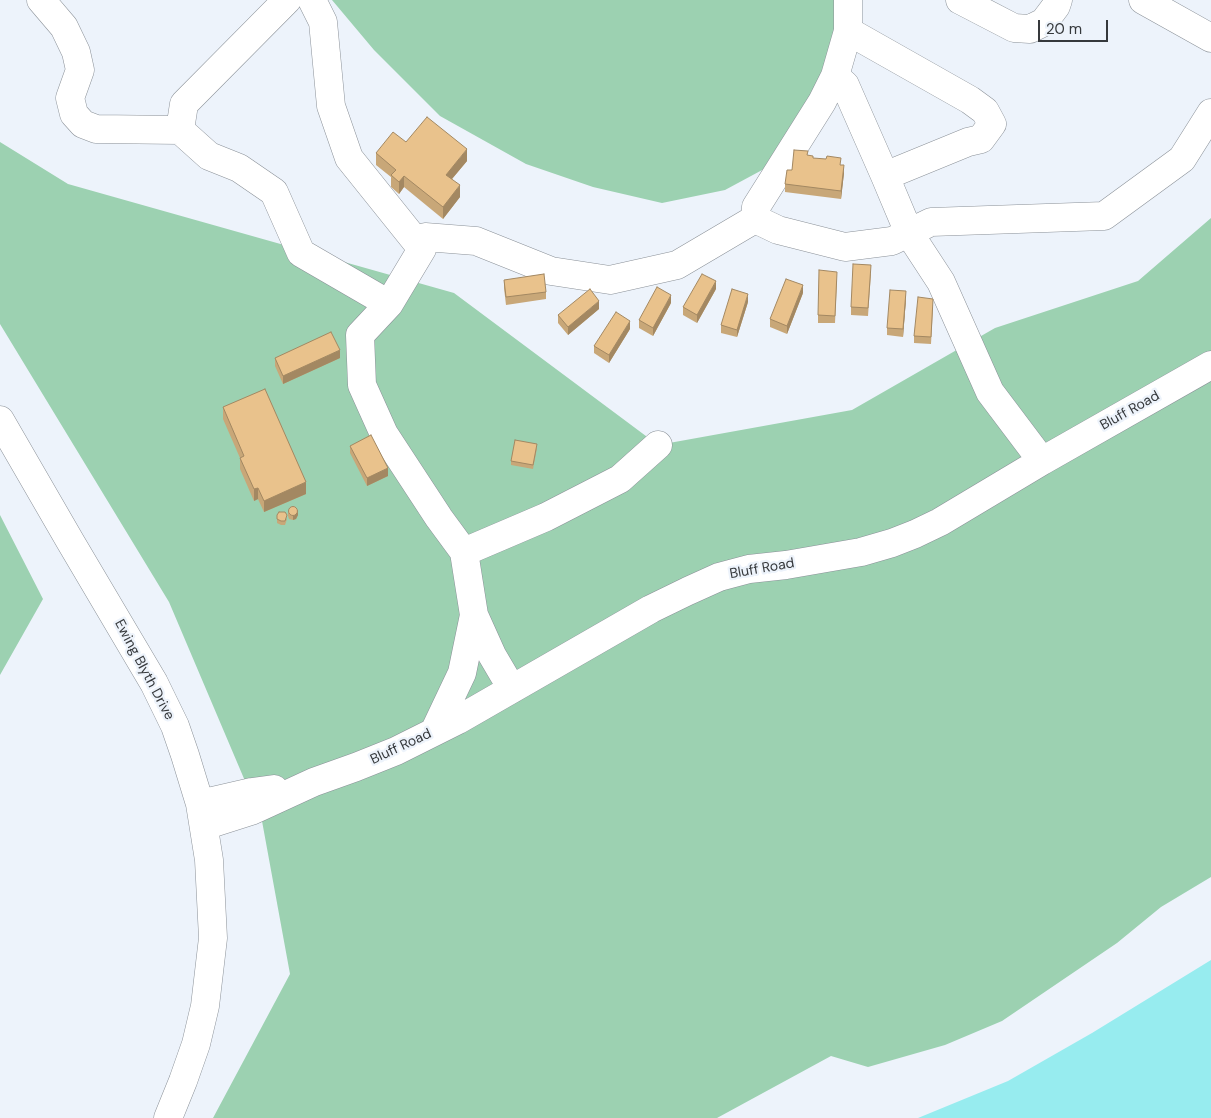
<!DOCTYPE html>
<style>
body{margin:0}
#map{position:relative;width:1211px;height:1118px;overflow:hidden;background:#edf3fb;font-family:"DM Sans",sans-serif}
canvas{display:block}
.scale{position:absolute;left:1038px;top:20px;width:70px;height:22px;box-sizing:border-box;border:2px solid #36393c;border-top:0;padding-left:6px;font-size:15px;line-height:18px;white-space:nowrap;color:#36393c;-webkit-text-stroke:4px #edf3fb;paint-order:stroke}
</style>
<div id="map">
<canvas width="1211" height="1118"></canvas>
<div class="scale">20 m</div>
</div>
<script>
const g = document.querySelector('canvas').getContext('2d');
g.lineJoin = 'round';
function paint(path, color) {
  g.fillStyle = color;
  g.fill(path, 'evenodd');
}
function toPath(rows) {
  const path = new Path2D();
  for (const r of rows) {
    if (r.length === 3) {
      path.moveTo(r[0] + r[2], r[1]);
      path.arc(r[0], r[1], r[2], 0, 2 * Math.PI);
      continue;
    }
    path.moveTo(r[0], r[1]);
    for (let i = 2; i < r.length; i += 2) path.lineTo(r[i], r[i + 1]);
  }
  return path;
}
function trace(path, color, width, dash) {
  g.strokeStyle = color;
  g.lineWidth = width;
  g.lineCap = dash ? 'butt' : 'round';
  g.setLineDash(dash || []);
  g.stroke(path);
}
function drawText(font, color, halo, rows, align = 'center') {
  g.font = font + ' "DM Sans",sans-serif';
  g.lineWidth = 4.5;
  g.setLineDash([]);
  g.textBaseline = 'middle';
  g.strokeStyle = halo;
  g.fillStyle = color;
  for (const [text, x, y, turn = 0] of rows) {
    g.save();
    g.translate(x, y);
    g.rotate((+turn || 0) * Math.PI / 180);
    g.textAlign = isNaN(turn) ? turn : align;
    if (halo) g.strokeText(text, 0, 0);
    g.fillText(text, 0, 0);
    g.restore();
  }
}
const green = toPath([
 [332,0,840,0,842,34,777,162,725,190,662,203,593,187,526,164,440,116,374,50],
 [0,142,68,184,454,293,658,445,852,410,995,328,1138,281,1211,218,1211,877,1161,907,1117,943,1002,1021,945,1045,868,1067,831,1056,717,1118,213,1118,290,974,262,821,169,602,0,324],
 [0,515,43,599,0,675]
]);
const water = toPath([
 [1211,960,1211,1118,918,1118,1008,1081,1092,1033]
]);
const minor = toPath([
 [41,0,64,27,76,52,80,70,70,98,74,114,83,124,96,129,180,130],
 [287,0,184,104,180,130,209,156,239,168,274,192,301,253,389,304],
 [312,0,323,22,331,106,349,158,422,249],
 [960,0,1014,28,1030,29,1044,22,1056,6,1058,0],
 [1143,0,1211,38],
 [848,31,970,100,985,111,992,124,981,139,968,142,885,176],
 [835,76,845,85,885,176,909,233,941,282,990,392,1042,461],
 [755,219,778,230,845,247,892,241,931,222,1104,216,1182,159,1211,113],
 [755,219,756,207,822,102,835,76,848,31,848,0],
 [0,420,70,541,154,683,175,726,185,755,200,804,209,860,213,938,205,1006,196,1044,183,1081,168,1118],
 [464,552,546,517,620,479,658,445],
 [512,689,492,655,474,615,464,552,439,518,384,434,362,385,360,335,389,304,422,249,425,237,476,241,551,271,610,280,677,265,755,219],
 [434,732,462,673,474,615],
 [200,804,252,792,274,789],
 [204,826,251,811,314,782,356,767,396,751,458,720,651,609,688,591,719,577,749,569,786,565,861,552,892,543,915,534,940,522,1042,461,1211,365]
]);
const wall = toPath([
 [406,142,467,161,452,179,460,197,443,219,404,187,399,194,391,187,391,177,376,165,376,153],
 [808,155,813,158,841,165,844,173,841,199,785,192,785,184,792,170],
 [871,273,868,316,851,315,851,307],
 [504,280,546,292,546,299,506,305,504,288],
 [837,280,835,323,818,323,818,315],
 [716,289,697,323,683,315,683,307],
 [803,293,787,334,770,327,770,319],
 [906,299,903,337,887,335,887,328],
 [748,302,737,337,721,333,721,325],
 [671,303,653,336,639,328,639,320],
 [933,307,931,344,914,343,914,336],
 [599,309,568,335,558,323,558,315],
 [630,329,609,363,594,353,594,346],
 [275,358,340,358,283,384,275,366],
 [223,407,306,494,264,512,258,499,254,501,240,469,240,458,223,419],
 [350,446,388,476,367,486,350,453],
 [537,448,533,469,511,465,511,461],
 [288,512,298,515,296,519,293,520,289,519,288,516],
 [277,515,287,519,285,525,281,525,277,523]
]);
const shadedWall = toPath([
 [467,149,467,161,446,186,446,175],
 [844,165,844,173,841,199,841,191],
 [404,176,404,187,399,194,399,182],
 [460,185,460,197,443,219,443,207],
 [716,281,716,289,697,323,697,315],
 [803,285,803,293,787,334,787,326],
 [906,291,906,299,903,337,903,329],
 [748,294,748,302,737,337,737,330],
 [671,295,671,303,653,336,653,328],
 [599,301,599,309,568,335,568,327],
 [630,321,630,329,609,363,609,355],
 [340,350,340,358,283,384,283,376],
 [388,468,388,476,367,486,367,478],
 [306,482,306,494,264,512,264,501],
 [258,488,258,499,254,501,254,489],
 [298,511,298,515,296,519,293,520,293,516]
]);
const building = toPath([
 [427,117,467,149,446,175,460,185,443,207,404,176,399,182,391,175,396,170,376,153,393,132,406,142,427,117],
 [794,150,808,151,807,155,813,156,813,158,826,159,827,156,841,158,840,165,844,165,841,191,785,184,787,170,792,170,794,150],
 [853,264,871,265,868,308,851,307,853,264],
 [819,270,837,272,835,316,818,315,819,270],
 [544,274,546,292,506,297,504,280,544,274],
 [702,274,716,281,697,315,683,307,702,274],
 [786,279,803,285,787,326,770,319,786,279],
 [657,287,671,295,653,328,639,320,657,287],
 [590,289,599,301,568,327,558,315,590,289],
 [732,289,748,294,737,330,721,325,732,289],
 [890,290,906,291,903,329,887,328,890,290],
 [918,297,933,299,931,337,914,336,918,297],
 [616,312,630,321,609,355,594,346,616,312],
 [331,332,340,350,283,376,275,358,331,332],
 [265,389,306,482,264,501,258,488,254,489,240,458,244,456,223,407,265,389],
 [371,435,388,468,367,478,350,446,371,435],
 [515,440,537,444,533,465,511,461,515,440],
 [293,511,4.5],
 [279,512,285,512,287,515,285,521,281,521,277,519,277,515,279,512]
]);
const streetNames = [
 ["Bluff Road",1130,411,-29],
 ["Bluff Road",762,569,-10],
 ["Ewing Blyth Drive",144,670,62],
 ["Bluff Road",401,747,-25]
];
paint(green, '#9cd1b1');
paint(water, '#97ecef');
trace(minor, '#8b9198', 29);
trace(minor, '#fff', 28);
paint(wall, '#c8a778');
paint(shadedWall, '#a38862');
paint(building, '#e9c28c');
trace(building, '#a38862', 1);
drawText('14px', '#36393c', '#edf3fb', streetNames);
</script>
